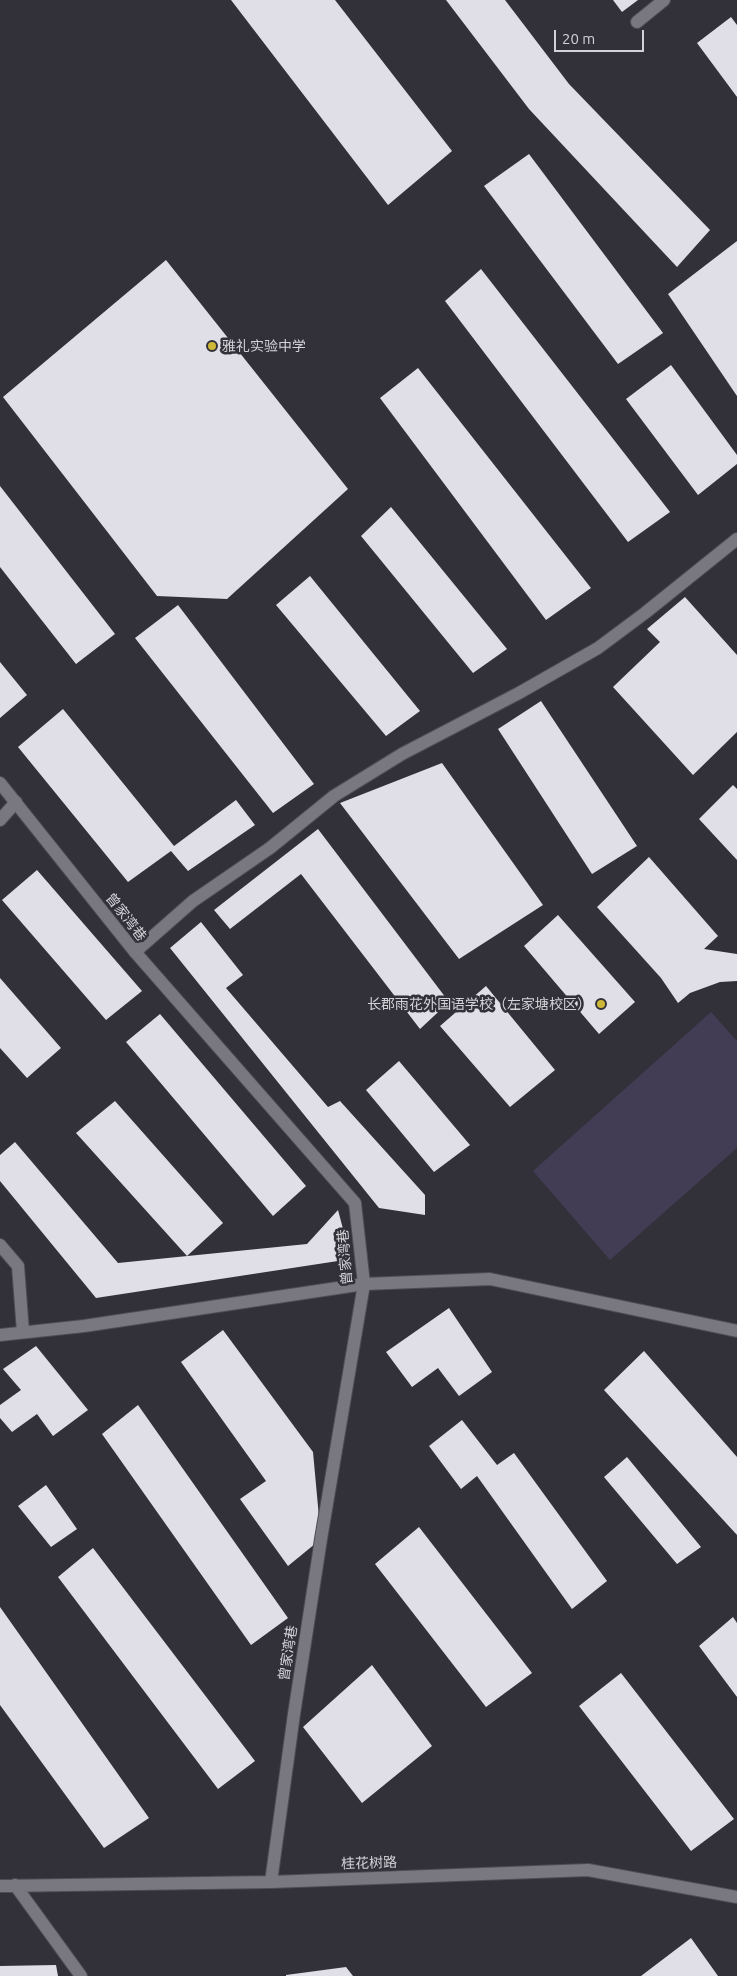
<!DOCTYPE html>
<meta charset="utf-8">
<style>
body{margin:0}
#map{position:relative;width:737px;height:1976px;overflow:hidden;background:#323139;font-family:Ubuntu,sans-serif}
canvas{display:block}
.scale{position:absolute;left:554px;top:30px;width:90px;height:22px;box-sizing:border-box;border:2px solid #d3d2d7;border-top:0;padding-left:6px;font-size:15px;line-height:18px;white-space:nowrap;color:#d3d2d7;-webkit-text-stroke:4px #323139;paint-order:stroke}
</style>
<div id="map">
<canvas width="737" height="1976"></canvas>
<div class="scale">20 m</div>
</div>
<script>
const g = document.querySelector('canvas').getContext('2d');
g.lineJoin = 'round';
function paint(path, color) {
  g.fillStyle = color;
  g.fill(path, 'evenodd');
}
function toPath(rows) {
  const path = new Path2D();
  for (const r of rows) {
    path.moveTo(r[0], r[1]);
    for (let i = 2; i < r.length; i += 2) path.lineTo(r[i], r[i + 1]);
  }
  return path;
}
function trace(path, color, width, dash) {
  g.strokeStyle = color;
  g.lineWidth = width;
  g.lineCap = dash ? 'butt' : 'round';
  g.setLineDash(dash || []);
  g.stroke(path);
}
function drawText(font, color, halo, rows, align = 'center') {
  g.font = font + ' Ubuntu,"Noto Sans SC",sans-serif';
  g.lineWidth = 5;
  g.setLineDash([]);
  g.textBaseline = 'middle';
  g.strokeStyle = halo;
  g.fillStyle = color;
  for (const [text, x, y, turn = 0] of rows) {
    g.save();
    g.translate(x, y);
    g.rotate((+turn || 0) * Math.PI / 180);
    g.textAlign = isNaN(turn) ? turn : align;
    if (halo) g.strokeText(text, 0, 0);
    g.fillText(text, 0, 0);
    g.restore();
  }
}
const green = toPath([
 [711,1012,737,1041,737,1148,610,1260,533,1171]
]);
const building = toPath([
 [231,0,335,0,452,151,388,205],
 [446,0,505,0,569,84,710,230,677,267,529,109],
 [613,0,638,0,622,12],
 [731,17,737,25,737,97,697,43],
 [529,154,663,333,618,364,484,186],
 [737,241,737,396,668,294],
 [166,260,348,489,227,599,157,596,3,397],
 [481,269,670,512,628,542,445,301],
 [671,365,737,455,737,464,698,495,626,399],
 [418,368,591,588,546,620,380,398],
 [0,486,115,634,76,664,0,567],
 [391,507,507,649,473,673,361,536],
 [310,576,420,711,386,736,276,605],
 [685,597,737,655,737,732,693,775,613,687,660,642,647,629],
 [178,605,314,784,273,813,135,638],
 [0,662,27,695,0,718],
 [541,701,637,846,592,874,498,729],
 [63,709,174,846,236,800,255,825,188,871,171,851,128,882,18,747],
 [442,763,543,905,459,959,340,803],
 [733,785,737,789,737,860,699,819],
 [318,829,449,1002,420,1029,301,874,230,929,214,910],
 [649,857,718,936,704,949,737,954,737,981,720,982,690,993,678,1003,661,978,597,907],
 [37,870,142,991,106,1020,2,900],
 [558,915,635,1002,599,1034,524,946],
 [201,922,243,975,226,988,328,1107,340,1101,425,1195,425,1215,379,1208,170,948],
 [0,978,61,1048,27,1078,0,1048],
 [486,986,555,1070,510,1107,440,1026],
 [160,1014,306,1186,273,1216,126,1042],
 [399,1061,470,1145,434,1172,366,1090],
 [115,1101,223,1223,187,1256,76,1133],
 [15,1142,118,1263,307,1244,338,1210,351,1259,96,1298,0,1181,0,1155],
 [449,1308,492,1372,459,1396,438,1368,412,1387,386,1352],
 [223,1330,313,1452,321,1539,288,1566,240,1499,266,1481,181,1362],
 [36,1346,88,1410,53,1436,37,1414,12,1432,0,1418,0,1405,21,1390,3,1369],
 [644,1351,737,1457,737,1535,604,1390],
 [138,1405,288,1618,251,1645,102,1434],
 [462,1420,497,1465,514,1453,607,1581,572,1609,477,1476,461,1489,429,1446],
 [627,1457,701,1547,677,1564,604,1477],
 [46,1485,77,1529,51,1547,18,1506],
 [419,1527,532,1673,486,1707,375,1564],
 [93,1548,255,1761,218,1789,58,1577],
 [0,1607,149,1818,104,1848,0,1705],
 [733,1617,737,1623,737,1697,699,1646],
 [372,1665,432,1746,362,1803,303,1727],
 [621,1673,734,1819,691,1851,579,1706],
 [691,1938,718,1976,641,1976],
 [56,1965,58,1976,0,1976,0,1966],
 [346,1967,353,1976,286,1976,286,1975]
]);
const lane = toPath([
 [0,783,135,952,355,1203,364,1284,321,1539,294,1714,271,1882]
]);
const street = toPath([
 [637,22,664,0],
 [0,820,16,802],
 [135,952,193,901,270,848,334,796,402,754,519,693,598,648,645,613,737,539],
 [0,1245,18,1266,23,1332],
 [0,1335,84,1326,364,1284,490,1279,737,1331],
 [15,1885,81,1976],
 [0,1886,271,1882,588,1870,737,1897]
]);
const markers = [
 [212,346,5,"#ceb838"],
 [601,1004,5,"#ceb838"]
];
const poiNames = [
 ["雅礼实验中学",222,346],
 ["长郡雨花外国语学校（左家塘校区）",591,1004,"right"]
];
const streetNames = [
 ["曾家湾巷",126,917,52],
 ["曾家湾巷",345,1257,-95],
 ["曾家湾巷",288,1653,-81],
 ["桂花树路",369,1863,-2]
];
paint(green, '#423d55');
paint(building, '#e0dfe8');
trace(lane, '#4e4d53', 14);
trace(street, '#4e4d53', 14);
trace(lane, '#797880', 12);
trace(street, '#797880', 12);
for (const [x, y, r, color] of markers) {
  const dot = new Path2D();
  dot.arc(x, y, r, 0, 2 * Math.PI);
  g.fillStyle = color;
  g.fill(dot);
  trace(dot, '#323139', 2);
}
drawText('14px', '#d3d2d7', '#323139', poiNames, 'left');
drawText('14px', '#d3d2d7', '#323139', streetNames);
</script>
